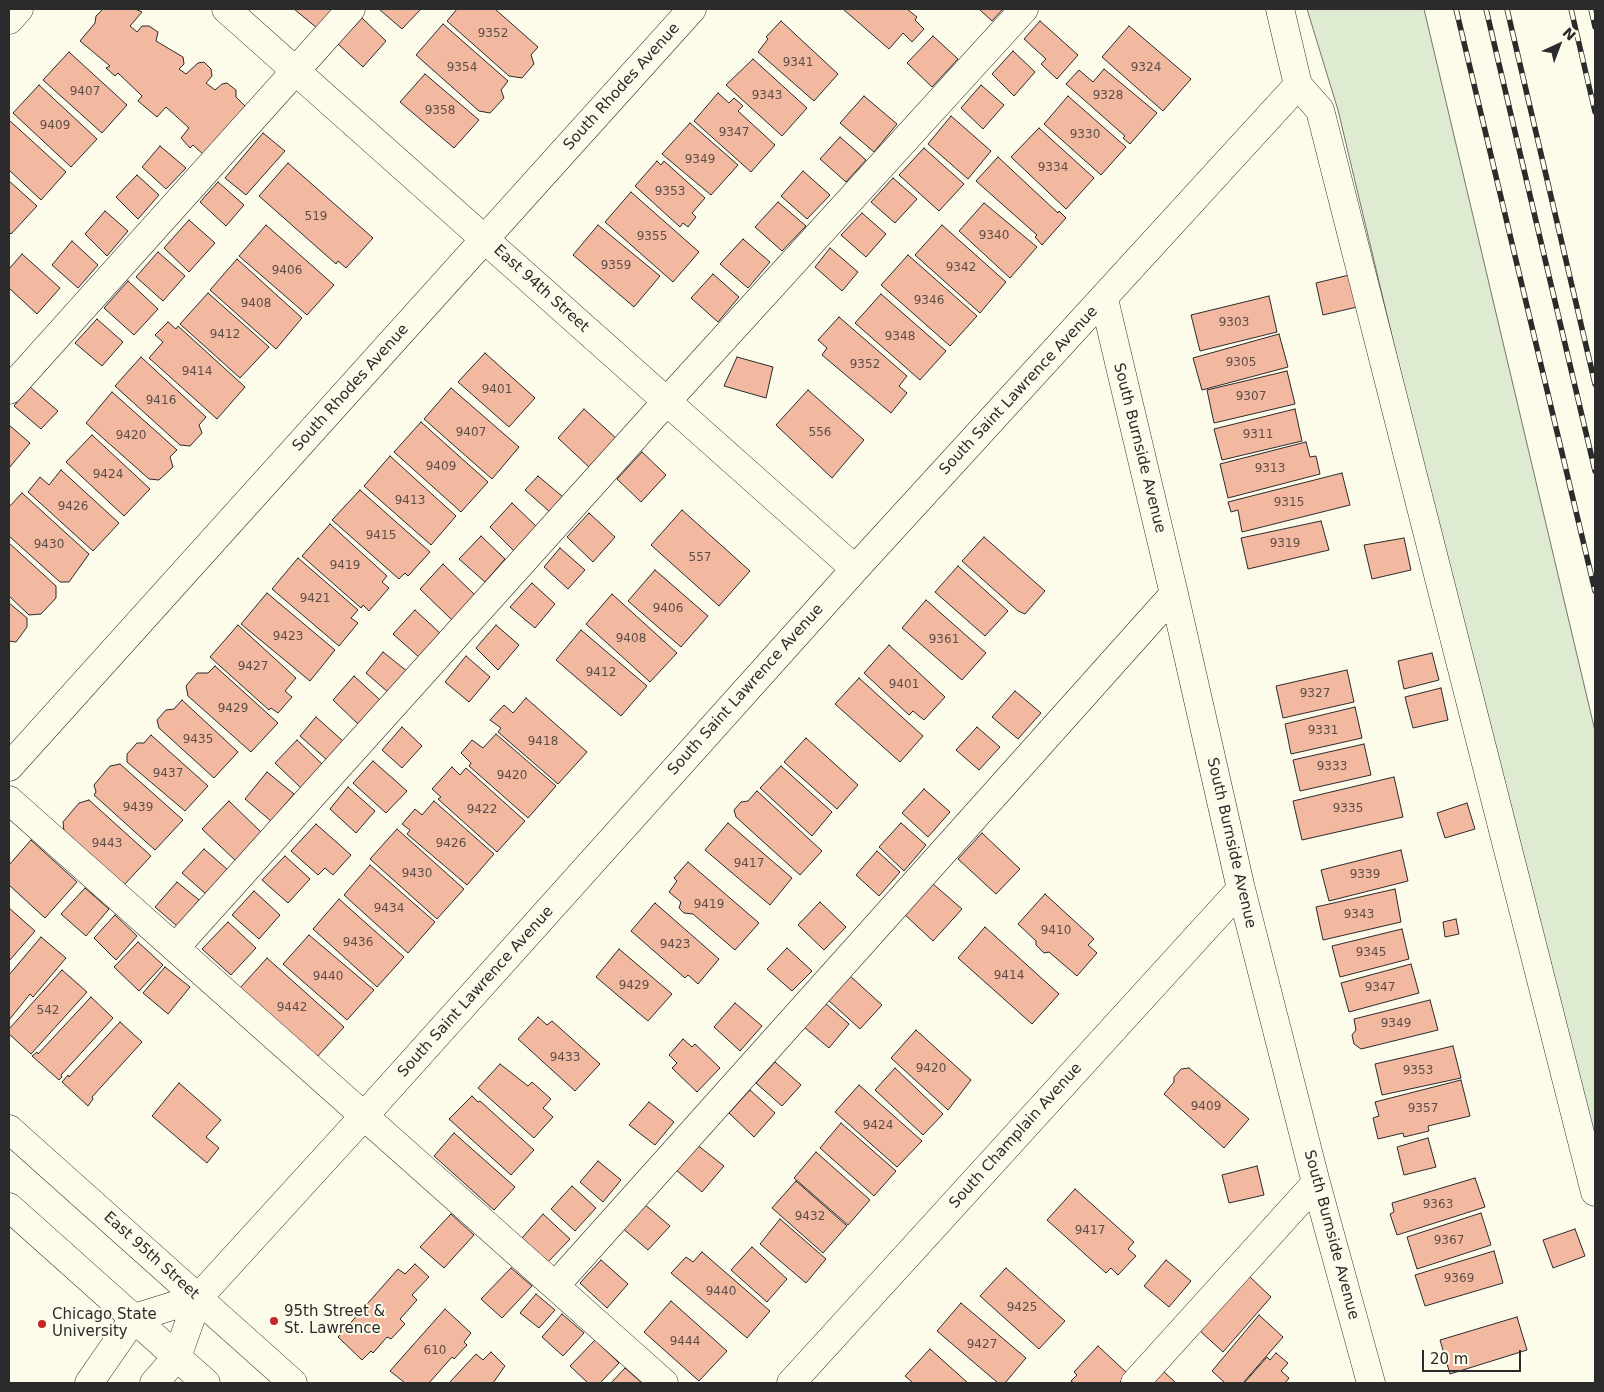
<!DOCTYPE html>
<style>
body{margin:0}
#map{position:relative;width:1604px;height:1392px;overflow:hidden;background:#fdfbea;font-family:"DejaVu Sans",sans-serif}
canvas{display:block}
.frame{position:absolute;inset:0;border:10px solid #2b2b2b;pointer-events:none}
.north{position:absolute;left:1534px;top:20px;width:50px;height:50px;-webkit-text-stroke:4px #fdfbea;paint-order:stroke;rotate:43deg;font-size:14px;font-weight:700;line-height:20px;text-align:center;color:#2b2b2b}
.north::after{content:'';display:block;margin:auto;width:18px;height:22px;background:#2b2b2b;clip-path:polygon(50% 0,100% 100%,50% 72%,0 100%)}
.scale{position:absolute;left:1422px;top:1350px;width:99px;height:22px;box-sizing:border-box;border:2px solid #2b2b2b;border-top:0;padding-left:6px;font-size:15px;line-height:18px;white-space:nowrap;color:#2b2b2b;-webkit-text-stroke:4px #fdfbea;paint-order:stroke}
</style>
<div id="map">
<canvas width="1604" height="1392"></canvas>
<div class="frame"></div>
<div class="north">N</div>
<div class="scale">20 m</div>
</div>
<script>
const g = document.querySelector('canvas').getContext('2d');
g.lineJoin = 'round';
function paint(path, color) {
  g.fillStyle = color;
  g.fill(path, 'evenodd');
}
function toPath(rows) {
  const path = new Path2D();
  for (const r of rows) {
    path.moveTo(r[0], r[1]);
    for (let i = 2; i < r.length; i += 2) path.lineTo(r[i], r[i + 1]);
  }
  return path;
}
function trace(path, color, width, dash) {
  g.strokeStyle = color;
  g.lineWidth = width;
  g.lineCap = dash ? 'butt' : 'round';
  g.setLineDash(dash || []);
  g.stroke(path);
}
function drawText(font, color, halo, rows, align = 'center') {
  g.font = font + ' "DejaVu Sans",sans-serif';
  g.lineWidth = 4;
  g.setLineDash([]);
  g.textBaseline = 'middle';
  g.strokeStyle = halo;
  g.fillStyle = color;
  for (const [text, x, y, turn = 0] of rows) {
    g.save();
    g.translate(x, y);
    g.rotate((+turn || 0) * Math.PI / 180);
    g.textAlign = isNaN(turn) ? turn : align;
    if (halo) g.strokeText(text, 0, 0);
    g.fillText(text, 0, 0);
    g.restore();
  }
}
const green = toPath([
 [1307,9,1424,9,1595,731,1595,1186,1338,110,1307,9]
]);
const building = toPath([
 [103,9,135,9,142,12,130,26,137,32,142,26,149,26,158,32,156,41,183,57,184,64,179,69,186,74,198,63,204,62,211,69,212,76,206,83,215,90,222,84,227,83,236,90,236,97,246,107,204,155,193,145,190,148,181,138,189,128,166,107,157,117,138,101,142,96,118,73,115,76,106,68,110,66,80,41,95,23,96,16,103,9],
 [294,9,333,9,317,28,294,9],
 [379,9,421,9,402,29,379,9],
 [457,9,495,9,538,47,531,55,534,64,522,78,509,76,447,21,457,9],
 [843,9,907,9,917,17,915,20,924,29,912,42,903,33,889,49,843,9],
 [979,9,1003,9,992,21,979,9],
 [362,18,386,41,363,67,338,44,362,18],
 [781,21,838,74,814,101,758,52,768,39,766,37,781,21],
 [1040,21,1078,55,1057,79,1041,64,1046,59,1024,39,1040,21],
 [443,24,508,81,501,90,504,98,490,113,479,111,416,55,443,24],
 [1129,26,1191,79,1163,111,1102,57,1129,26],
 [933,36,958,59,932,87,907,63,933,36],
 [1013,51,1035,72,1014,96,992,74,1013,51],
 [69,52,127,105,102,133,43,80,69,52],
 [753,59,807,108,782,136,726,85,753,59],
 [1104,69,1157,113,1130,144,1123,138,1125,136,1066,84,1079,70,1093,82,1104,69],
 [425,74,479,120,454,148,400,102,425,74],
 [39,85,97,139,71,167,13,113,39,85],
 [981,85,1004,105,983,129,961,108,981,85],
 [718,93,729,103,734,98,743,106,738,111,775,145,751,172,694,121,718,93],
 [864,96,897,124,874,152,840,123,864,96],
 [1068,96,1126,147,1101,175,1044,124,1068,96],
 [951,116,991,151,968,179,928,144,951,116],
 [9,120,66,172,41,200,9,170,9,120],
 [690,123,738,165,711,195,662,154,690,123],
 [1039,128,1094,178,1066,209,1011,157,1039,128],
 [263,133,285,151,246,195,225,178,263,133],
 [840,137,866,160,846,182,820,159,840,137],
 [160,146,186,168,166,189,142,167,160,146],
 [924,148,964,184,939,211,899,175,924,148],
 [998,157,1058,213,1059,211,1066,218,1042,245,1035,237,1037,235,976,181,998,157],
 [657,161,661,165,664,161,705,198,692,213,696,217,688,227,683,223,680,227,635,186,657,161],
 [288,163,373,238,346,268,338,261,336,264,259,196,288,163],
 [803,171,830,195,807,219,781,196,803,171],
 [137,175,159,195,138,219,116,197,137,175],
 [893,178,917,199,895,223,871,202,893,178],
 [9,181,37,206,11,234,9,232,9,181],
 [218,182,244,205,226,226,200,202,218,182],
 [631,192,699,252,673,282,605,222,631,192],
 [778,202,806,226,782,251,755,227,778,202],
 [984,203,1037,247,1010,278,959,231,984,203],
 [105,211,128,231,107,256,85,234,105,211],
 [862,213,886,234,866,257,841,235,862,213],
 [189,220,215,243,189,272,164,248,189,220],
 [266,225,334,285,307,315,239,256,266,225],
 [598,225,660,276,634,307,573,255,598,225],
 [942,225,1006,282,980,313,915,255,942,225],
 [743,239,770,262,748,288,720,264,743,239],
 [72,241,98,265,78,288,52,265,72,241],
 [830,248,858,272,842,291,815,267,830,248],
 [158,252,185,276,163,301,136,277,158,252],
 [22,254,60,288,37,314,9,288,9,269,22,254],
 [908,255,977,316,950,346,881,285,908,255],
 [237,259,302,318,276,349,210,290,237,259],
 [713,274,739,297,718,322,691,298,713,274],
 [1349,275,1357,307,1323,315,1316,283,1349,275],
 [128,281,158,309,134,335,104,308,128,281],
 [208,293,269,347,240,378,180,324,208,293],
 [881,294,946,351,920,380,855,323,881,294],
 [1269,296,1277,332,1200,351,1191,315,1269,296],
 [839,317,907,376,899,386,907,393,891,413,822,355,827,348,818,340,839,317],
 [97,319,123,342,102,366,75,343,97,319],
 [168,322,176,329,178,326,245,387,217,419,149,358,163,342,155,335,168,322],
 [1279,334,1288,367,1202,390,1193,358,1279,334],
 [485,353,535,398,509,427,458,382,485,353],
 [141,357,206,417,199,425,202,433,190,446,180,445,115,386,141,357],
 [737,357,773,367,766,398,724,386,737,357],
 [1287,371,1295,404,1214,423,1207,390,1287,371],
 [30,387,58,411,41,429,14,406,30,387],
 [451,388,519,447,492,479,424,419,451,388],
 [808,390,864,440,832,478,776,425,808,390],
 [112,392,177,450,170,457,173,467,159,480,149,479,86,423,112,392],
 [584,409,617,439,590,468,558,438,584,409],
 [1295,409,1302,441,1222,460,1214,429,1295,409],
 [421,422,488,482,461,512,394,452,421,422],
 [9,425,30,443,9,468,9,425],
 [92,435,150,489,124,516,66,462,92,435],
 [1306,442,1310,457,1316,456,1320,474,1228,498,1220,464,1306,442],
 [642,452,666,475,641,502,617,479,642,452],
 [390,456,456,516,431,545,364,486,390,456],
 [61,470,119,523,93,551,28,492,40,477,49,485,61,470],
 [1342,473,1350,505,1242,532,1238,510,1231,512,1228,502,1342,473],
 [538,476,563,497,550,512,525,490,538,476],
 [360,490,430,552,408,576,405,573,399,579,332,520,360,490],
 [22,493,89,554,69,582,60,582,9,536,9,507,22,493],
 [512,503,537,527,514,551,490,527,512,503],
 [682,510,750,571,719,606,651,545,682,510],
 [589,513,615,537,593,562,567,537,589,513],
 [1321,521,1329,550,1248,569,1241,538,1321,521],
 [330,524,387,576,382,582,389,588,369,611,363,605,361,608,302,556,330,524],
 [481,536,505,559,485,582,459,559,481,536],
 [984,537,1045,591,1025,614,1018,611,962,561,984,537],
 [1404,538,1411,570,1372,579,1364,545,1404,538],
 [9,543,56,586,56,598,41,614,29,615,9,596,9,543],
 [560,548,585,570,568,589,544,567,560,548],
 [298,558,358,610,351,618,358,623,339,646,272,589,298,558],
 [443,564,476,596,453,621,420,589,443,564],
 [958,566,1008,611,985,636,935,592,958,566],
 [655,570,708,616,681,647,628,601,655,570],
 [532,583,555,604,535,628,510,607,532,583],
 [267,593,335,650,310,681,241,624,267,593],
 [612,594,677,653,650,682,586,624,612,594],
 [926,600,986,653,962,680,902,628,926,600],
 [9,603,27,618,27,627,16,642,9,641,9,603],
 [415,610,441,634,420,658,393,634,415,610],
 [238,625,296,678,285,691,292,697,278,713,271,708,269,710,210,657,238,625],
 [496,625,519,645,498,670,476,648,496,625],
 [581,630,647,686,621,716,556,660,581,630],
 [889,645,945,697,924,720,913,711,909,715,864,673,889,645],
 [383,652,408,672,389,693,366,673,383,652],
 [1432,653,1439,680,1404,689,1398,661,1432,653],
 [466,656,490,677,469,702,445,682,466,656],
 [215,666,278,723,251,752,188,696,186,686,197,673,208,673,215,666],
 [1347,670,1354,702,1283,718,1276,686,1347,670],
 [354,676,380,700,358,724,333,700,354,676],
 [859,678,923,736,900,762,835,704,859,678],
 [1441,688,1448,720,1413,728,1405,697,1441,688],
 [1015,691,1041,713,1018,739,992,717,1015,691],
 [526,698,587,752,558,784,498,732,501,728,490,720,504,705,513,713,526,698],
 [182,700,238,752,214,778,159,728,157,720,166,710,174,709,182,700],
 [1355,707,1362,738,1291,754,1285,724,1355,707],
 [316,717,344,742,327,760,300,736,316,717],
 [402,727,422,746,402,768,382,750,402,727],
 [977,727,1000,747,979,770,956,750,977,727],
 [496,734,556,786,528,818,469,766,471,763,461,753,472,740,483,748,496,734],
 [151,735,208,786,185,811,127,762,127,754,137,743,144,743,151,735],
 [806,738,858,785,837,809,784,762,806,738],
 [297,740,322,764,301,788,275,763,297,740],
 [1364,744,1371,775,1300,791,1293,760,1364,744],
 [373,761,407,791,386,813,353,783,373,761],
 [120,764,183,820,155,850,94,795,96,792,94,785,110,766,120,764],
 [781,766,832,812,812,836,760,788,781,766],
 [452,767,460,775,466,768,525,821,497,852,438,799,441,797,432,789,452,767],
 [267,772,294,794,271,821,245,799,267,772],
 [1394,777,1403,817,1302,840,1293,801,1394,777],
 [348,787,375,811,356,833,330,809,348,787],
 [924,789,950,812,928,837,902,813,924,789],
 [757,791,822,851,800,875,736,817,734,810,741,802,748,801,757,791],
 [89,800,151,856,124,885,64,832,63,822,79,803,89,800],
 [229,801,263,834,237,862,202,829,229,801],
 [434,801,494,854,467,885,407,834,410,830,402,824,415,809,422,815,434,801],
 [1467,803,1475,829,1445,838,1437,813,1467,803],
 [728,823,792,878,770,905,705,850,728,823],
 [901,823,926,845,904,871,879,847,901,823],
 [316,824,351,855,333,875,325,868,318,875,291,851,316,824],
 [397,829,464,889,437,919,370,859,397,829],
 [982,833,1020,869,996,894,958,859,982,833],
 [31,840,77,882,45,918,9,885,9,865,31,840],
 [204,849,228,870,206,894,182,873,204,849],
 [1401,850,1408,881,1329,901,1321,870,1401,850],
 [877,851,900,872,879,896,856,875,877,851],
 [285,856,310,879,288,903,262,880,285,856],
 [688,862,759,923,735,950,693,914,684,913,679,908,681,902,669,892,677,881,674,878,688,862],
 [370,865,435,922,408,953,344,895,370,865],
 [177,882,199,900,177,926,155,907,177,882],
 [932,883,962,909,933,941,904,914,932,883],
 [85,888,109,909,86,936,61,914,85,888],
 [1395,889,1401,922,1323,940,1316,907,1395,889],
 [254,891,280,915,259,939,232,915,254,891],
 [1045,894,1094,939,1088,945,1097,953,1077,976,1049,952,1044,953,1036,945,1036,941,1018,924,1045,894],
 [339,899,404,957,377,987,313,929,339,899],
 [820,902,846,927,824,950,798,925,820,902],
 [655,903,719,959,698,984,688,975,685,978,631,931,655,903],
 [9,908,35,931,9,961,9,908],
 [115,915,137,936,116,960,94,938,115,915],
 [1456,919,1459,934,1445,937,1443,922,1456,919],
 [228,922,256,948,231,975,202,949,228,922],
 [985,927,1059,994,1032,1024,958,958,985,927],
 [1402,929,1409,959,1340,977,1332,946,1402,929],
 [309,935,374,990,347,1020,283,964,309,935],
 [41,937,66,958,33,997,30,994,9,1020,9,975,41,937],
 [138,942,163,965,139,991,114,967,138,942],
 [787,948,812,971,792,991,767,969,787,948],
 [619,949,672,994,648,1021,596,977,619,949],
 [267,958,344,1027,317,1057,240,988,267,958],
 [1411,964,1419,993,1349,1012,1341,983,1411,964],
 [165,967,190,987,168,1014,143,993,165,967],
 [62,970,87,992,31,1054,9,1034,9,1029,62,970],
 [849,975,882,1005,860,1029,827,999,849,975],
 [91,997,113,1018,61,1075,62,1077,59,1080,32,1056,37,1052,38,1054,91,997],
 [1430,1000,1438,1030,1361,1049,1354,1044,1352,1035,1356,1030,1354,1019,1430,1000],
 [735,1003,762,1026,740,1051,714,1027,735,1003],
 [825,1003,849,1024,829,1048,804,1027,825,1003],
 [538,1017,547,1025,552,1021,600,1064,575,1091,518,1039,538,1017],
 [120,1022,142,1042,92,1097,93,1099,88,1106,62,1082,68,1075,69,1077,120,1022],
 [916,1030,971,1080,948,1110,891,1058,916,1030],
 [683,1039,692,1047,695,1044,720,1068,697,1092,672,1068,677,1063,669,1055,683,1039],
 [1453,1046,1461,1078,1382,1095,1375,1064,1453,1046],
 [775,1062,801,1085,782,1106,756,1083,775,1062],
 [500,1064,528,1086,532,1082,551,1099,543,1108,553,1117,534,1138,478,1088,500,1064],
 [895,1068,943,1114,923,1135,875,1090,895,1068],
 [1189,1068,1249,1119,1224,1148,1164,1094,1174,1082,1174,1077,1181,1069,1189,1068],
 [1461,1080,1470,1116,1428,1126,1429,1131,1404,1137,1403,1133,1378,1139,1373,1118,1379,1116,1375,1102,1461,1080],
 [179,1083,221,1120,206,1137,219,1148,207,1163,152,1116,179,1083],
 [859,1085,922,1141,897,1167,835,1112,859,1085],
 [750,1090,775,1113,754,1137,729,1113,750,1090],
 [472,1096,478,1102,480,1101,534,1150,511,1175,449,1119,472,1096],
 [649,1102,674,1122,655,1145,629,1125,649,1102],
 [841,1123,896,1171,874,1196,820,1148,841,1123],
 [454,1133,515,1187,494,1210,434,1156,454,1133],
 [1428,1138,1436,1167,1404,1175,1397,1147,1428,1138],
 [696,1144,724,1166,702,1192,675,1169,696,1144],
 [816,1152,870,1200,848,1225,794,1178,816,1152],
 [598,1161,621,1180,603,1202,580,1182,598,1161],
 [1257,1166,1264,1195,1229,1203,1222,1175,1257,1166],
 [1475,1178,1485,1207,1397,1235,1390,1214,1394,1212,1392,1203,1475,1178],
 [796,1181,847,1226,823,1253,772,1208,796,1181],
 [572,1186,596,1208,575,1231,551,1209,572,1186],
 [1075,1189,1134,1242,1128,1249,1136,1256,1118,1275,1111,1268,1106,1273,1047,1220,1075,1189],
 [643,1203,670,1226,648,1250,621,1227,643,1203],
 [1481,1213,1491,1245,1417,1269,1407,1237,1481,1213],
 [451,1214,474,1235,444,1268,420,1247,451,1214],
 [543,1214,570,1239,548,1262,522,1238,543,1214],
 [780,1219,826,1259,806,1283,760,1244,780,1219],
 [1575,1229,1585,1256,1553,1268,1543,1240,1575,1229],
 [752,1247,787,1279,767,1302,731,1270,752,1247],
 [1494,1251,1503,1283,1425,1306,1415,1275,1494,1251],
 [702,1252,770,1311,747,1338,671,1273,686,1257,693,1262,702,1252],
 [601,1260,628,1284,607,1308,580,1283,601,1260],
 [1166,1260,1191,1281,1169,1307,1144,1286,1166,1260],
 [415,1264,429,1277,412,1295,417,1300,400,1319,405,1324,391,1339,387,1337,373,1353,371,1351,362,1360,338,1337,398,1269,405,1274,415,1264],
 [511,1268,532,1286,502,1318,481,1299,511,1268],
 [1006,1268,1065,1321,1039,1349,980,1296,1006,1268],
 [1248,1275,1271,1297,1223,1352,1200,1331,1248,1275],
 [536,1294,555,1310,539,1328,520,1313,536,1294],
 [671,1301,727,1351,699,1381,644,1332,671,1301],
 [961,1303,1026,1358,1005,1383,998,1383,937,1331,961,1303],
 [445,1309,471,1333,464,1342,467,1345,454,1359,452,1357,429,1383,405,1383,390,1371,445,1309],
 [562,1314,584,1333,563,1356,542,1337,562,1314],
 [1259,1315,1283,1337,1243,1383,1225,1383,1212,1371,1259,1315],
 [1517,1317,1527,1350,1450,1374,1440,1340,1517,1317],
 [595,1340,619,1363,600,1383,588,1383,570,1366,595,1340],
 [1098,1346,1128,1374,1119,1383,1074,1383,1071,1381,1077,1375,1074,1372,1098,1346],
 [930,1349,968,1383,913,1383,905,1376,930,1349],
 [491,1352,505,1366,493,1383,449,1383,476,1354,483,1360,491,1352],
 [1276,1353,1288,1363,1281,1371,1289,1378,1285,1383,1244,1383,1267,1357,1270,1360,1276,1353],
 [625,1368,642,1383,611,1383,625,1368],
 [1162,1370,1176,1383,1149,1383,1162,1370]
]);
const minor = toPath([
 [226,9,855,569],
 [1280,9,1298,85,1320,110,1595,1192],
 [9,20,19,9],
 [1104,299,1174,594,1241,889,1316,1183,1371,1383],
 [9,390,351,9],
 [9,767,692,9],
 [9,800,664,1383],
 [175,948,667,401,1024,9],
 [555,1286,1174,594],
 [89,1383,134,1318,198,1298],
 [154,1383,177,1357,198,1298,364,1116,855,569,1298,85],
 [791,1383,1241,889],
 [1135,1383,1316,1183]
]);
const major = toPath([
 [9,1129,293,1383],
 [9,1207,206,1383]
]);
const rail = toPath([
 [1456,9,1595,591],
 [1486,9,1595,471],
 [1507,9,1595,384],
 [1571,9,1595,112],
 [1591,9,1595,27]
]);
const markers = [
 [274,1321,5,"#c62828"],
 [42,1324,5,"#c62828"]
];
const numberNames = [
 ["9352",493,34],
 ["9341",798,63],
 ["9354",462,68],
 ["9324",1146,68],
 ["9407",85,92],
 ["9343",767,96],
 ["9328",1108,96],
 ["9358",440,111],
 ["9409",55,126],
 ["9347",734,133],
 ["9330",1085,135],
 ["9349",700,160],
 ["9334",1053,168],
 ["9353",670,192],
 ["519",316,217],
 ["9340",994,236],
 ["9355",652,237],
 ["9359",616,266],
 ["9342",961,268],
 ["9406",287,271],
 ["9346",929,301],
 ["9408",256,304],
 ["9303",1234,323],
 ["9412",225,335],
 ["9348",900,337],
 ["9305",1241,363],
 ["9352",865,365],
 ["9414",197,372],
 ["9401",497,390],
 ["9307",1251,397],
 ["9416",161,401],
 ["9407",471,433],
 ["556",820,433],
 ["9311",1258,435],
 ["9420",131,436],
 ["9409",441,467],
 ["9313",1270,469],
 ["9424",108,475],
 ["9413",410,501],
 ["9315",1289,503],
 ["9426",73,507],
 ["9415",381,536],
 ["9319",1285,544],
 ["9430",49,545],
 ["557",700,558],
 ["9419",345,566],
 ["9421",315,599],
 ["9406",668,609],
 ["9423",288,637],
 ["9408",631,639],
 ["9361",944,640],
 ["9427",253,667],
 ["9412",601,673],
 ["9401",904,685],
 ["9327",1315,694],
 ["9429",233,709],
 ["9331",1323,731],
 ["9435",198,740],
 ["9418",543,742],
 ["9333",1332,767],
 ["9437",168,774],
 ["9420",512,776],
 ["9439",138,808],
 ["9335",1348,809],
 ["9422",482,810],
 ["9443",107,844],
 ["9426",451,844],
 ["9417",749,864],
 ["9430",417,874],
 ["9339",1365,875],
 ["9419",709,905],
 ["9434",389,909],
 ["9343",1359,915],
 ["9410",1056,931],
 ["9436",358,943],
 ["9423",675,945],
 ["9345",1371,953],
 ["9414",1009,976],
 ["9440",328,977],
 ["9429",634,986],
 ["9347",1380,988],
 ["9442",292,1008],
 ["542",48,1011],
 ["9349",1396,1024],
 ["9433",565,1058],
 ["9420",931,1069],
 ["9353",1418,1071],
 ["9409",1206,1107],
 ["9357",1423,1109],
 ["9424",878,1126],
 ["9363",1438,1205],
 ["9432",810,1217],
 ["9417",1090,1231],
 ["9367",1449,1241],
 ["9369",1459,1279],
 ["9440",721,1292],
 ["9425",1022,1308],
 ["9444",685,1342],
 ["9427",982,1345],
 ["610",435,1351]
];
const streetNames = [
 ["South Rhodes Avenue",622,87,-48],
 ["East 94th Street",541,289,42],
 ["South Rhodes Avenue",351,388,-48],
 ["South Saint Lawrence Avenue",1019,391,-47],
 ["South Burnside Avenue",1139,448,76],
 ["South Saint Lawrence Avenue",746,690,-48],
 ["South Burnside Avenue",1231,843,77],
 ["South Saint Lawrence Avenue",476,992,-48],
 ["South Champlain Avenue",1016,1136,-48],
 ["South Burnside Avenue",1331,1235,75],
 ["East 95th Street",151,1256,42]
];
const poiNames = [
 ["95th Street &",284,1312],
 ["St. Lawrence",284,1329],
 ["Chicago State",52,1315],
 ["University",52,1332]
];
paint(green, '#deebd1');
trace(green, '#74746e', 1);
paint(building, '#f2b8a0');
trace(building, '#2b2b2b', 1);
trace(minor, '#2b2b2b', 29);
trace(major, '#2b2b2b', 29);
trace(minor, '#fdfbea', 28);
trace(major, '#fdfbea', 28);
trace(rail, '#2b2b2b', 5.5);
trace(rail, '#fdfbea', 4, [11]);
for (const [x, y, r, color] of markers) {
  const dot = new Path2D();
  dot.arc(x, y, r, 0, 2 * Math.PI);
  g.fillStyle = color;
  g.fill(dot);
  trace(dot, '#fdfbea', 2);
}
drawText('12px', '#5d4e48', null, numberNames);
drawText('15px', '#2b2b2b', '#fdfbea', streetNames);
drawText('15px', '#2b2b2b', '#fdfbea', poiNames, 'left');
</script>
